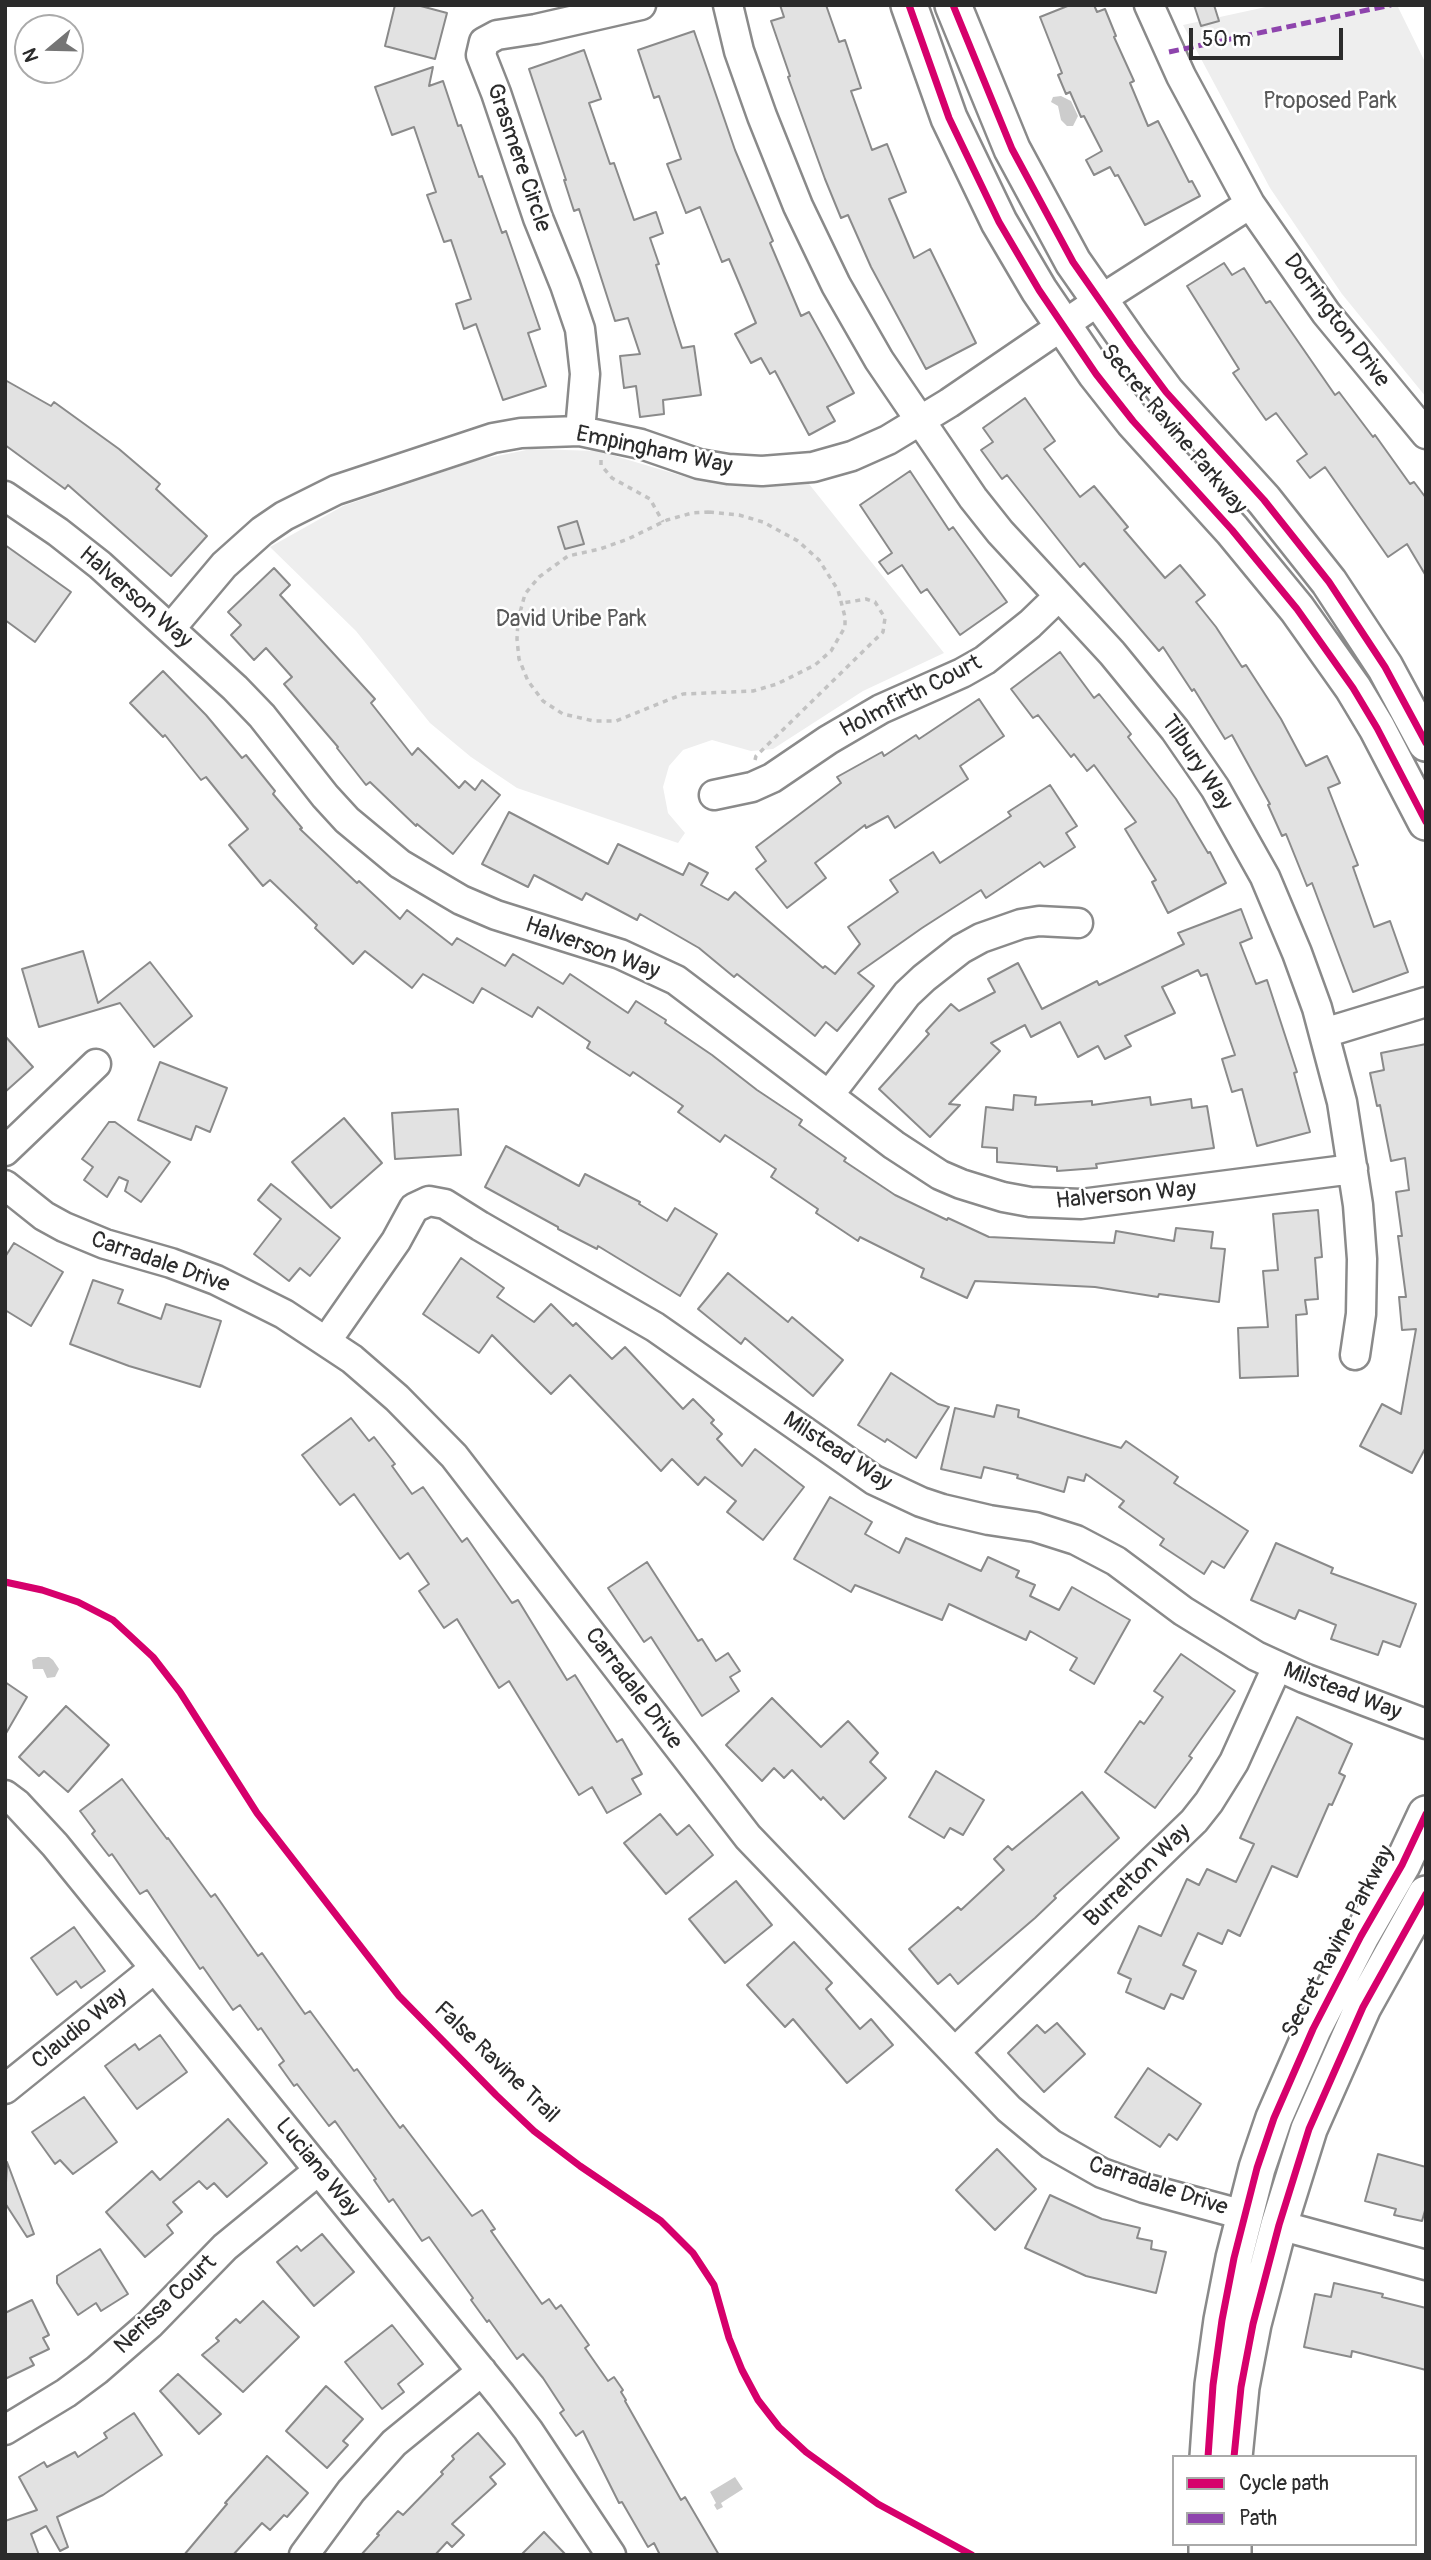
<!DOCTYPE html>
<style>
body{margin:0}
#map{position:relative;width:1431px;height:2560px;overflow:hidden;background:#fff;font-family:Pangolin,sans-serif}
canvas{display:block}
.frame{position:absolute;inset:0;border:7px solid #2b2b2b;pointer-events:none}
.legend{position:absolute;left:1172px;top:2455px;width:245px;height:91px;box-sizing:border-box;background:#fff;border:2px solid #aaa;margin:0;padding:9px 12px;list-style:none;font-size:21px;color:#2b2b2b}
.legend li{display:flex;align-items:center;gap:14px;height:35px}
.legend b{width:35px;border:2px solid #aaa}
.north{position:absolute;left:14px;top:14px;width:70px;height:70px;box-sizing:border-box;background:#fff;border:2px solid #aaa;border-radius:50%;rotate:251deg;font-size:19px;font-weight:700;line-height:28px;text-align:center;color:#2b2b2b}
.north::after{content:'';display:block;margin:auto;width:24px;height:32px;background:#757575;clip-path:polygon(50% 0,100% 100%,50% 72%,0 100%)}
.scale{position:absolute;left:1189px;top:28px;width:154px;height:32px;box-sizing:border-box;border:4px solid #2b2b2b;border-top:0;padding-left:9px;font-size:21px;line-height:24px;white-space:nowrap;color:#2b2b2b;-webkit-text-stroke:5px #fff;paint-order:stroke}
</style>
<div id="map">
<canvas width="1431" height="2560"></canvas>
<div class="frame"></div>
<ul class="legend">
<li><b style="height:9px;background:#d6006c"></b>Cycle path</li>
<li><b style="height:9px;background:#8e44ad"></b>Path</li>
</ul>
<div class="north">N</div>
<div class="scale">50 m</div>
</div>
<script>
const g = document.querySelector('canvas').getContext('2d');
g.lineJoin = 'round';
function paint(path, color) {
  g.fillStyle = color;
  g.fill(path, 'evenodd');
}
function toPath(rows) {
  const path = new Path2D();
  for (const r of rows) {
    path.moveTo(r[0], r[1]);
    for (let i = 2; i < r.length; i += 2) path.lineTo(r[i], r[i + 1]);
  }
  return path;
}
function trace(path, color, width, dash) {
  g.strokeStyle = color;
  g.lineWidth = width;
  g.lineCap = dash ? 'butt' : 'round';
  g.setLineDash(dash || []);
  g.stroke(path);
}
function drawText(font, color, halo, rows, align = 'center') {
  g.font = font + ' Pangolin,sans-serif';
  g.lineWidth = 5;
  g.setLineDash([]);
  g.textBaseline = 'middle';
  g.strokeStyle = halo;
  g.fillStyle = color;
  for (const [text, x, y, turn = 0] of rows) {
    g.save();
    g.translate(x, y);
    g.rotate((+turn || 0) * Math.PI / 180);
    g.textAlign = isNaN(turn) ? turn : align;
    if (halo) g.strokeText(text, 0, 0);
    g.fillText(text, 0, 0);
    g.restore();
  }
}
const built = toPath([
 [1275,5,1397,5,1426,64,1426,397,1342,294,1270,188,1183,25],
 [531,449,598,451,686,477,733,486,809,484,944,653,863,691,773,749,751,751,712,740,683,750,669,766,663,787,668,813,685,833,678,843,517,788,471,757,430,723,356,631,270,547,343,506,478,460]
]);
const water = toPath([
 [1061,96,1071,101,1078,116,1073,126,1067,126,1061,120,1058,106,1051,102,1053,97],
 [38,1657,49,1657,53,1660,59,1669,55,1677,47,1678,43,1669,33,1669,32,1660],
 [735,2477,743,2489,721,2503,723,2507,717,2510,714,2505,716,2503,710,2492]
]);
const building = toPath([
 [395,5,417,5,447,13,435,59,385,46,395,5],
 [780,5,826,5,839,42,845,40,861,88,851,91,872,150,887,144,906,192,889,199,914,258,930,249,976,343,926,369,871,267,848,215,841,218,825,179,788,77,790,76,771,21,784,17,780,5],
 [1070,5,1094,5,1097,12,1105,9,1116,36,1114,37,1134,81,1130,83,1148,126,1158,121,1189,182,1192,181,1200,196,1145,225,1118,175,1115,176,1110,167,1094,175,1086,160,1102,151,1084,116,1081,117,1070,92,1066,94,1058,75,1062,73,1040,17,1070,5],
 [1194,5,1214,5,1219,21,1201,26,1194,5],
 [694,31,735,150,773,241,770,243,801,316,809,312,854,393,827,407,835,421,809,435,775,371,770,374,761,358,751,363,735,334,756,323,729,259,722,262,700,207,686,213,667,164,681,159,659,96,654,98,638,50,694,31],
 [584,50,601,99,589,103,610,164,614,163,634,220,656,212,663,233,650,238,659,264,656,265,682,348,694,346,701,395,663,400,664,414,640,417,636,386,624,388,620,356,640,354,628,318,615,321,579,209,574,211,564,180,566,180,529,69,584,50],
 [433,67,429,86,443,81,458,126,461,125,479,177,482,176,502,233,506,231,540,329,528,333,546,386,503,400,476,324,464,329,456,304,471,299,451,240,444,242,427,195,436,192,414,127,392,135,375,87,433,67],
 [1224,263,1232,275,1244,268,1266,303,1270,301,1335,395,1339,392,1373,437,1375,435,1410,484,1414,482,1426,498,1426,576,1407,544,1388,557,1325,467,1310,478,1297,461,1307,454,1276,413,1266,420,1233,373,1239,369,1187,286,1224,263],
 [5,380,51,406,54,402,119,449,160,484,156,489,207,536,171,576,68,485,65,489,5,445,5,380],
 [1025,398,1055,441,1044,449,1080,497,1094,486,1128,527,1124,530,1165,578,1180,565,1205,595,1196,602,1216,627,1242,667,1246,665,1281,719,1306,766,1327,756,1340,783,1328,788,1358,865,1353,867,1374,927,1390,921,1408,972,1353,992,1312,883,1307,886,1286,834,1282,836,1268,805,1270,804,1232,735,1225,739,1194,689,1192,691,1163,647,1159,651,1084,563,1080,567,1007,475,1002,479,981,450,993,442,983,428,1025,398],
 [910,471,949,530,953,527,1007,602,960,635,927,589,921,593,902,565,888,574,879,562,892,553,860,505,910,471],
 [577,521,584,544,565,549,558,527,577,521],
 [5,545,71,592,35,642,5,620,5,545],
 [274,568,290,585,280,595,375,699,371,703,412,755,418,748,459,788,465,781,475,790,482,780,500,795,453,854,417,824,416,826,370,782,366,785,337,748,338,747,284,684,292,677,266,648,254,660,231,635,241,625,228,612,274,568],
 [1060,652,1094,698,1099,694,1131,734,1128,737,1176,799,1208,853,1210,852,1226,883,1168,913,1152,882,1156,880,1125,829,1136,822,1094,765,1087,771,1074,754,1071,757,1038,715,1033,718,1011,689,1060,652],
 [163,671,206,715,242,758,246,755,275,791,273,794,302,828,300,829,357,883,359,881,400,919,407,910,452,945,457,938,505,966,513,954,563,984,570,974,628,1013,636,1001,666,1020,665,1023,712,1055,757,1090,802,1120,799,1125,846,1158,844,1161,895,1195,947,1220,948,1218,989,1237,1114,1243,1116,1231,1174,1241,1176,1228,1213,1232,1211,1248,1225,1249,1219,1302,1159,1294,1158,1297,1095,1287,975,1281,967,1298,921,1277,924,1269,860,1237,858,1241,816,1213,818,1209,771,1177,776,1169,725,1135,720,1142,678,1112,683,1106,633,1072,630,1076,587,1048,590,1042,538,1007,532,1017,482,988,473,1003,423,974,412,988,365,951,353,964,315,928,317,925,270,880,263,886,229,845,248,829,206,777,201,780,165,735,163,737,130,703,163,671],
 [979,699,1004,736,960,766,968,779,895,828,888,816,866,828,865,825,815,863,826,878,787,908,756,869,766,861,756,847,841,783,837,777,882,752,884,756,916,735,919,739,979,699],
 [1050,785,1077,826,1066,833,1075,847,1044,867,1040,862,986,898,981,890,922,928,858,973,874,986,837,1031,826,1022,815,1036,737,974,734,977,699,948,640,914,637,920,586,893,582,900,534,875,528,887,482,864,509,812,608,864,618,844,683,875,689,863,708,873,701,885,728,900,735,892,823,968,825,966,835,974,860,944,848,927,898,892,890,880,933,852,940,863,1011,816,1008,812,1050,785],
 [1241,909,1252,938,1240,943,1256,984,1267,980,1297,1072,1294,1073,1310,1132,1257,1146,1242,1089,1232,1092,1222,1059,1235,1055,1207,974,1201,976,1198,970,1162,987,1175,1013,1125,1036,1131,1046,1105,1059,1098,1046,1078,1057,1060,1022,1031,1037,1025,1025,991,1043,1000,1051,949,1104,960,1105,930,1137,879,1089,929,1034,926,1031,951,1004,959,1011,995,992,988,979,1018,963,1042,1009,1097,981,1099,985,1184,944,1178,933,1241,909],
 [83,951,98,1003,150,962,192,1016,154,1047,120,1003,39,1027,22,969,83,951],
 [5,1036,33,1067,5,1092,5,1036],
 [1426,1044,1426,1447,1412,1473,1360,1446,1382,1404,1401,1414,1416,1329,1402,1330,1399,1297,1406,1297,1398,1236,1402,1236,1396,1192,1409,1190,1405,1158,1391,1161,1380,1105,1377,1106,1370,1073,1384,1070,1381,1053,1426,1044],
 [160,1062,227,1088,210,1132,196,1126,191,1140,138,1120,160,1062],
 [1014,1095,1036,1097,1035,1105,1092,1101,1092,1105,1150,1097,1151,1105,1191,1099,1192,1108,1207,1106,1214,1148,1096,1164,1097,1168,1057,1171,1057,1167,997,1162,997,1148,982,1147,986,1107,1013,1110,1014,1095],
 [458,1109,461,1155,395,1159,392,1113,458,1109],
 [344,1118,382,1163,331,1208,292,1162,344,1118],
 [109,1122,115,1122,170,1162,141,1202,125,1191,128,1181,119,1177,107,1197,84,1180,93,1167,82,1159,109,1122],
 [506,1146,579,1186,585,1174,640,1202,639,1204,667,1221,675,1208,717,1234,680,1296,598,1246,597,1249,558,1229,558,1227,485,1187,506,1146],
 [271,1184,340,1238,310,1276,300,1268,289,1281,254,1254,281,1219,258,1200,271,1184],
 [1318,1210,1322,1257,1315,1258,1318,1299,1305,1300,1307,1314,1296,1315,1298,1376,1240,1378,1238,1328,1268,1327,1263,1271,1278,1270,1273,1214,1318,1210],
 [14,1243,63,1272,31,1326,5,1310,5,1257,14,1243],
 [461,1258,504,1288,497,1297,534,1322,551,1304,573,1326,576,1323,612,1359,625,1347,683,1409,693,1399,714,1420,711,1423,722,1434,717,1439,742,1466,755,1449,804,1487,763,1540,727,1512,736,1501,705,1477,698,1485,672,1459,661,1471,570,1375,551,1394,492,1335,479,1353,423,1314,461,1258],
 [728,1273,788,1322,792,1317,843,1360,813,1396,745,1338,741,1344,698,1309,728,1273],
 [93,1280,123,1290,118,1303,161,1319,166,1304,221,1321,200,1387,129,1366,70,1344,93,1280],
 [891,1373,938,1404,949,1407,916,1458,887,1439,885,1442,858,1425,891,1373],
 [997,1405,1019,1410,1018,1417,1121,1448,1126,1441,1178,1477,1174,1483,1248,1531,1224,1568,1212,1561,1204,1574,1160,1545,1164,1539,1119,1507,1124,1501,1086,1474,1084,1481,1068,1477,1064,1492,1017,1478,1018,1475,984,1467,981,1478,941,1469,955,1408,994,1417,997,1405],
 [351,1418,369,1441,374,1437,395,1464,392,1466,412,1494,423,1487,462,1542,467,1538,512,1603,518,1600,567,1680,575,1675,617,1742,622,1739,642,1774,632,1779,641,1794,607,1813,592,1787,579,1795,509,1681,499,1688,457,1619,444,1628,419,1591,429,1584,408,1553,400,1559,354,1494,340,1505,302,1455,351,1418],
 [830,1497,872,1522,865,1534,899,1553,906,1538,981,1571,988,1557,1019,1571,1016,1577,1035,1585,1030,1596,1059,1610,1072,1587,1130,1620,1094,1684,1070,1670,1077,1658,1030,1631,1026,1640,949,1604,942,1620,855,1585,851,1592,794,1559,830,1497],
 [1276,1543,1333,1568,1331,1573,1416,1604,1400,1647,1383,1641,1378,1655,1331,1639,1336,1625,1299,1610,1295,1619,1251,1600,1276,1543],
 [647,1562,698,1641,702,1639,716,1661,728,1653,740,1671,730,1677,739,1691,702,1716,651,1637,644,1642,608,1588,647,1562],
 [1181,1654,1235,1691,1189,1756,1192,1758,1155,1808,1105,1772,1140,1721,1144,1724,1163,1697,1154,1691,1181,1654],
 [5,1682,27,1697,5,1735,5,1682],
 [772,1698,821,1747,848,1721,878,1753,870,1762,886,1778,844,1819,823,1797,821,1800,792,1770,784,1778,774,1768,762,1781,726,1745,772,1698],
 [66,1706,109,1745,68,1792,44,1771,39,1776,19,1757,66,1706],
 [1297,1717,1352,1744,1339,1773,1345,1776,1332,1805,1329,1804,1297,1877,1272,1866,1240,1936,1228,1930,1222,1944,1198,1933,1183,1965,1196,1971,1183,1999,1171,1994,1164,2009,1126,1992,1131,1979,1118,1973,1139,1926,1161,1936,1187,1879,1199,1885,1207,1869,1236,1882,1254,1844,1240,1838,1297,1717],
 [936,1771,984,1800,963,1835,950,1828,944,1838,909,1817,936,1771],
 [122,1779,167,1839,168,1838,211,1897,215,1894,258,1956,262,1953,305,2014,310,2011,354,2071,357,2069,400,2128,403,2125,472,2216,482,2210,495,2229,491,2231,542,2304,549,2299,556,2309,561,2305,589,2345,585,2348,608,2381,614,2377,623,2390,621,2392,626,2400,625,2401,681,2500,685,2497,719,2555,660,2555,654,2543,648,2547,622,2502,619,2503,583,2431,576,2436,560,2413,564,2410,543,2378,523,2354,517,2359,489,2320,487,2322,471,2300,473,2298,429,2237,422,2241,393,2199,389,2202,374,2180,376,2179,335,2121,329,2126,297,2084,294,2086,279,2065,284,2061,261,2028,258,2030,240,2005,233,2010,203,1967,200,1969,147,1890,140,1894,112,1854,109,1856,92,1834,95,1831,80,1811,122,1779],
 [1082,1792,1119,1838,1054,1896,1056,1898,1035,1918,958,1984,950,1974,938,1984,909,1949,958,1907,961,1910,1004,1870,994,1859,1008,1846,1012,1850,1082,1792],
 [660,1814,677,1835,689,1825,713,1855,666,1894,624,1843,660,1814],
 [736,1881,772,1925,725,1963,689,1919,736,1881],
 [74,1927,105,1971,81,1988,76,1981,57,1995,31,1958,74,1927],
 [794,1942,832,1983,826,1989,860,2029,871,2019,893,2045,847,2083,793,2019,785,2027,747,1985,794,1942],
 [1057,2023,1085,2054,1044,2092,1008,2053,1037,2025,1045,2033,1057,2023],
 [160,2035,187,2072,137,2109,105,2066,135,2044,139,2050,160,2035],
 [1148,2068,1201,2104,1177,2140,1169,2134,1160,2147,1115,2117,1148,2068],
 [84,2097,117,2142,73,2174,60,2160,55,2164,32,2132,84,2097],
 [228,2119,267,2163,227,2197,214,2183,207,2189,199,2181,173,2202,182,2212,167,2225,173,2233,145,2257,106,2212,152,2171,160,2180,228,2119],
 [997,2149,1036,2189,995,2230,956,2190,997,2149],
 [1378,2154,1426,2167,1426,2207,1422,2221,1394,2215,1396,2209,1365,2201,1378,2154],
 [7,2162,34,2234,27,2237,5,2203,7,2162],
 [1050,2195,1102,2219,1140,2228,1137,2238,1152,2241,1151,2249,1166,2252,1156,2293,1086,2276,1025,2248,1050,2195],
 [322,2234,354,2272,314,2306,277,2262,297,2246,301,2251,322,2234],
 [100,2249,128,2294,101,2311,96,2303,78,2315,57,2283,57,2276,100,2249],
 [1334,2283,1383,2294,1382,2297,1426,2308,1426,2370,1352,2351,1351,2357,1304,2347,1315,2294,1331,2297,1334,2283],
 [32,2300,49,2335,43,2338,49,2349,30,2358,34,2365,5,2379,5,2313,32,2300],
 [263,2301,299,2337,243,2392,202,2355,219,2341,216,2338,236,2319,240,2323,263,2301],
 [392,2325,423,2364,398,2384,404,2392,382,2409,345,2362,392,2325],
 [178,2374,221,2414,199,2434,160,2391,178,2374],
 [326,2386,363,2419,343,2441,348,2445,327,2468,286,2431,326,2386],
 [134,2413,162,2455,103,2495,57,2517,68,2547,60,2551,46,2526,31,2534,39,2555,5,2555,5,2521,37,2510,19,2477,44,2462,47,2467,75,2452,78,2457,107,2438,104,2433,134,2413],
 [478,2433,505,2464,490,2477,496,2484,452,2524,464,2535,452,2547,447,2542,435,2555,361,2555,379,2535,377,2534,398,2511,403,2515,443,2474,441,2472,454,2459,452,2456,478,2433],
 [267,2456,308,2493,287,2517,284,2515,270,2530,262,2523,233,2555,184,2555,227,2504,225,2503,267,2456],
 [544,2532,566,2555,521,2555,544,2532]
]);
const path = toPath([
 [601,460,601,465,612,478,650,499,663,522],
 [709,512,739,515,763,522,798,541,819,560,838,590,845,617,845,627,831,651,815,665,777,684,753,691,683,694,616,721,594,721,563,714,543,701,528,681,519,659,517,639,518,620,525,594,539,577,568,556,600,549,628,539,667,520,692,513,709,512],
 [755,760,756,756,883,632,885,618,875,602,866,599,843,603]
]);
const minor = toPath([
 [728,5,739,51,762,116,798,206,836,285,879,360,973,498,1000,532,1112,653,1175,730,1215,788,1265,877,1297,953,1317,1008,1342,1102,1358,1205,1362,1259,1361,1314,1355,1355],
 [1149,5,1181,76,1250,204,1326,313,1426,434],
 [580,431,585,374,580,329,565,285,538,218,496,93,481,55,484,42,497,35,536,29,641,5],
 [5,496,58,532,100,565,235,688,262,716,325,796,347,820,400,864,461,900,496,915,620,954,676,980,894,1145,940,1175,961,1184,1003,1197,1030,1202,1081,1204,1353,1169],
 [171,628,224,565,262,531,284,516,336,490,493,438,521,433,580,431,641,444,699,464,728,469,762,471,813,467,852,456,888,440,949,403,1100,300,1250,204],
 [714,795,752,787,772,778,828,740,881,709,962,673,985,660,1030,624,1059,596],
 [1324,1033,1426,1002],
 [829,1095,907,994,924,978,961,949,981,938,1021,924,1039,921,1078,923],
 [5,1151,96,1064],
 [5,1185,44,1216,64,1227,105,1244,171,1263,216,1280,284,1314,352,1359,397,1398,454,1456,748,1837,1009,2109,1051,2144,1102,2173,1144,2188,1244,2215],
 [327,1340,396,1241,414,1208,429,1201,445,1204,480,1226,655,1327,874,1480,921,1502,942,1509,989,1520,1035,1527,1076,1540,1116,1561,1183,1611,1256,1656,1304,1678,1426,1724],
 [5,1795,17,1804,55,1845,501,2395,528,2430,611,2555],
 [955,2052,1194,1821,1209,1802,1234,1762,1277,1667],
 [5,2089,155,1968],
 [1279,2225,1426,2265],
 [5,2430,66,2393,97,2370,150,2324,225,2247,319,2170],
 [304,2555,351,2491,394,2443,482,2371]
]);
const major = toPath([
 [909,5,949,118,999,222,1039,290,1096,374,1133,421,1232,530,1297,609,1353,688,1377,728,1426,822],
 [953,5,1012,149,1073,262,1131,345,1166,392,1264,500,1329,582,1385,667,1426,743],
 [1208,2457,1213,2385,1222,2320,1234,2258,1257,2168,1274,2118,1313,2029,1361,1936,1402,1865,1426,1814],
 [1234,2457,1241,2387,1253,2324,1279,2225,1309,2129,1363,2007,1426,1894],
 [1207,2544,1207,2555],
 [1233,2544,1233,2555]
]);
const quiet = toPath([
 [1169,52,1391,5]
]);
const cycleway = toPath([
 [909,5,949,118,999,222,1039,290,1096,374,1133,421,1232,530,1297,609,1353,688,1377,728,1426,822],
 [953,5,1012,149,1073,262,1131,345,1166,392,1264,500,1329,582,1385,667,1426,743],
 [5,1582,42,1590,78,1602,113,1620,153,1657,180,1692,257,1813,399,1996,496,2095,534,2131,580,2166,661,2221,693,2253,714,2285,729,2338,742,2370,758,2400,779,2427,806,2452,878,2504,972,2555],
 [1208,2457,1213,2385,1222,2320,1234,2258,1257,2168,1274,2118,1313,2029,1361,1936,1402,1865,1426,1814],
 [1234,2457,1241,2387,1253,2324,1279,2225,1309,2129,1363,2007,1426,1894]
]);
const parkNames = [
 ["Proposed Park",1330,102],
 ["David Uribe Park",571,620]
];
const streetNames = [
 ["Grasmere Circle",518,158,71],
 ["Dorrington Drive",1336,321,53],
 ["Secret Ravine Parkway",1173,430,50],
 ["Empingham Way",654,451,12],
 ["Halverson Way",135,598,41],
 ["Holmfirth Court",911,697,-27],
 ["Tilbury Way",1196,763,56],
 ["Halverson Way",592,949,20],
 ["Halverson Way",1126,1196,-5],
 ["Carradale Drive",160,1263,19],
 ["Milstead Way",837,1452,33],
 ["Carradale Drive",633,1689,53],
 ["Milstead Way",1342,1692,21],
 ["Burrelton Way",1138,1876,-44],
 ["Secret Ravine Parkway",1339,1942,-62],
 ["Claudio Way",80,2029,-39],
 ["False Ravine Trail",496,2063,44],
 ["Luciana Way",317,2168,51],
 ["Carradale Drive",1158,2187,18],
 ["Nerissa Court",166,2305,-44]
];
paint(built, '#eee');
paint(water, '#ccc');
paint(building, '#e2e2e2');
trace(building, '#8a8a8a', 2);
trace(minor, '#8a8a8a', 33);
trace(major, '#8a8a8a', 40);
trace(path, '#c2c2c2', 3.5, [5, 5]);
trace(minor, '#fff', 28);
trace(major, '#fff', 35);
trace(quiet, '#8e44ad', 5, [10, 5]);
trace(cycleway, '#d6006c', 7);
drawText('23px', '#585858', '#fff', parkNames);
drawText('23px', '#2b2b2b', '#fff', streetNames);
</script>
